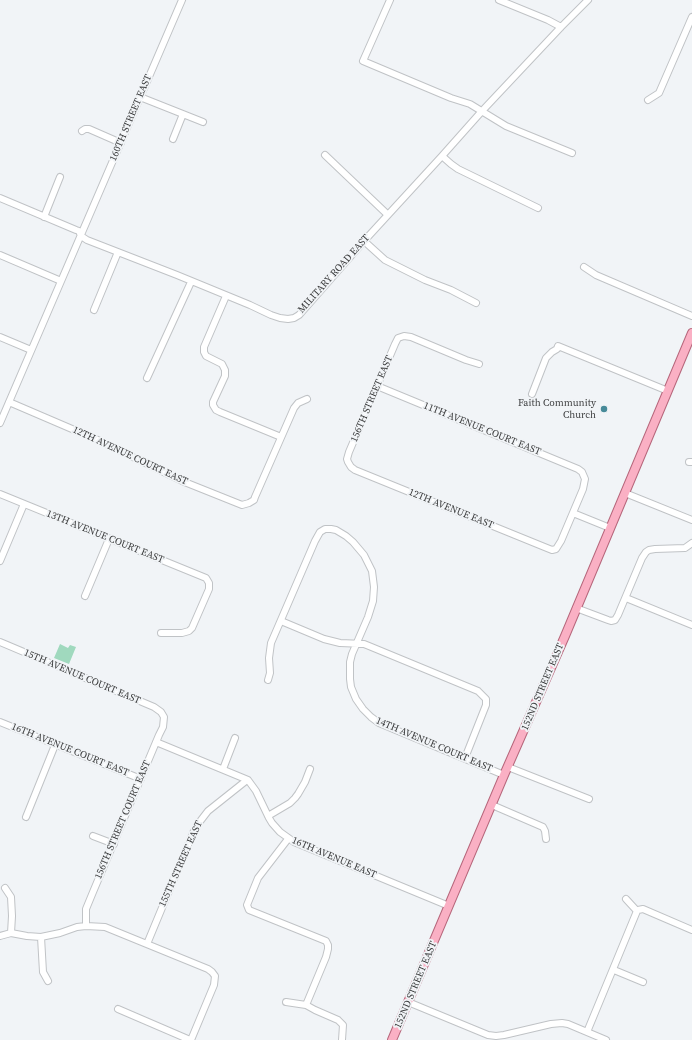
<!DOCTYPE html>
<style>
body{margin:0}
canvas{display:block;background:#f1f4f7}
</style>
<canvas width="692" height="1040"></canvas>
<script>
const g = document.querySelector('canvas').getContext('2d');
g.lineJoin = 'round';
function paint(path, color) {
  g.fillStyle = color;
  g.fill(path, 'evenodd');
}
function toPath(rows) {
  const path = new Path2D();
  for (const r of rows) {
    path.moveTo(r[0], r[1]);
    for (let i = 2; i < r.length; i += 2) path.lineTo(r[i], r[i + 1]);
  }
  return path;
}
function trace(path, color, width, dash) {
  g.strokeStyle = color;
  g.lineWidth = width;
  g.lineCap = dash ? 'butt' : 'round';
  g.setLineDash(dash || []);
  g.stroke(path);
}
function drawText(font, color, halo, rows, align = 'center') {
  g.font = font + ' "Source Serif 4",serif';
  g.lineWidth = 3.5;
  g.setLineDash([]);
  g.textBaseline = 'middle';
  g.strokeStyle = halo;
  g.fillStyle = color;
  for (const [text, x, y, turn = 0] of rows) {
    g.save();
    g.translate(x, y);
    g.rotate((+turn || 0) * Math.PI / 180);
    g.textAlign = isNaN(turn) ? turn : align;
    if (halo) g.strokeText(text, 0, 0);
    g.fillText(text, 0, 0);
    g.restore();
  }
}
const green = toPath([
 [60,644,68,648,70,645,76,647,69,664,54,658]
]);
const minor = toPath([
 [390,0,363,61,451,98,470,104,506,126,572,153],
 [499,0,548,20,561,27],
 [140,97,203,122],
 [648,100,659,93,692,17],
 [82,131,85,129,89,129,121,143],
 [173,139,183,114],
 [325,155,388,215],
 [442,156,451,164,458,169,538,208],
 [0,198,76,230,79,231,81,236,87,240,177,275,250,305,271,315,280,318,288,319,294,318,299,315,364,241,442,156,482,111,561,27,588,0],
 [44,217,60,177],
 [364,241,385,260,425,280,451,290,476,303],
 [0,255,61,281],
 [584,267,596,275,692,316],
 [226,296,204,347,204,352,206,356,222,364,225,370,225,376,213,402,213,405,216,410,220,412,281,437],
 [94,310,118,252],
 [0,337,31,350],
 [147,378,191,282],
 [377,386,578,469,582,472,585,479,583,489,561,541,556,549,552,550,547,548,355,470,351,467,348,462,347,459,349,452,395,344,398,338,404,336,411,337,466,360,479,364],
 [532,394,546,358,552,352,557,349,558,346,668,391],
 [9,402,100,441,182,481,242,505,249,503,254,500,255,497,294,408,298,403,307,399],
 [0,423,182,0],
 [689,462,692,462],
 [625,493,692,520],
 [0,494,206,578,209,583,209,589,192,628,189,631,182,633,161,633],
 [573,513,610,528],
 [0,561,24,504],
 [85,596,109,539],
 [626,598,692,625],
 [576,608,608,620,611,621,615,620,618,615,642,558,646,552,649,550,655,549,685,548,692,543],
 [281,621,324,639,340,643,364,644,369,646,478,691,486,699,486,705,465,758],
 [0,642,154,707,161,712,164,717,163,727,159,735,93,892,86,909,86,926],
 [268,680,270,673,269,658,271,643,315,541,320,532,325,529,331,529,336,530,346,536,353,542,364,555,372,571,374,587,373,601,368,617,352,654,350,662,350,679,351,687,356,699,363,709,371,717,379,723,504,775],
 [0,722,141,779],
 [156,742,248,780,256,791,269,818,272,823,280,832,294,842,449,906],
 [508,767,589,799],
 [223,769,235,738],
 [492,805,543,827,545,831,546,839],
 [268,816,290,803,295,798,298,794,305,782,310,769],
 [26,817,55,745],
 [93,836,114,844],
 [288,839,258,878,247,905,249,910,326,941,328,945,328,949,326,957,306,1005],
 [5,888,11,897,12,916,11,933],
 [626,899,637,911],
 [637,911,638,910,643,909,692,930],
 [0,936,11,933,27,936,41,937,60,933,77,927,86,926,105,927,208,969,212,972,215,976,214,985,191,1040],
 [41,937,43,972,48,981],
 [147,944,193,833,198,824,208,811,247,780],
 [614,970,643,982],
 [286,1002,306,1005,315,1010,338,1020,343,1025,342,1040],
 [408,1002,488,1035,496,1036,504,1035,551,1024,562,1023,568,1024,606,1040],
 [118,1009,190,1040],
 [587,1032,637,911]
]);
const major = toPath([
 [392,1040,504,775,565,636,692,333]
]);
const markers = [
 [604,409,4,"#478a99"]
];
const streetNames = [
 ["160TH STREET EAST",131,118,-67],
 ["MILITARY ROAD EAST",334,274,-48],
 ["156TH STREET EAST",372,399,-67],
 ["11TH AVENUE COURT EAST",482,429,22],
 ["12TH AVENUE COURT EAST",130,456,25],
 ["12TH AVENUE EAST",451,509,22],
 ["13TH AVENUE COURT EAST",105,537,22],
 ["15TH AVENUE COURT EAST",82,677,23],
 ["152ND STREET EAST",543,687,-67],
 ["14TH AVENUE COURT EAST",434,745,23],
 ["16TH AVENUE COURT EAST",70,750,22],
 ["156TH STREET COURT EAST",123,820,-67],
 ["16TH AVENUE EAST",334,858,23],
 ["155TH STREET EAST",181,864,-66],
 ["152ND STREET EAST",416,985,-67]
];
const poiNames = [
 ["Faith Community",596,403],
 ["Church",596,415]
];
paint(green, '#a0d9be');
trace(minor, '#c0c3c6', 8);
trace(major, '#b6667b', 10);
trace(minor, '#fff', 6);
trace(major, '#fab0c4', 8);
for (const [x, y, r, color] of markers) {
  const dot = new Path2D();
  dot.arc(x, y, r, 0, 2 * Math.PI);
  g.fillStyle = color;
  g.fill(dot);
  trace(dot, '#f1f4f7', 1.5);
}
drawText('10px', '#3c3d3e', '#f1f4f7', streetNames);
drawText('10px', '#3c3d3e', '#f1f4f7', poiNames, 'right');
</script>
